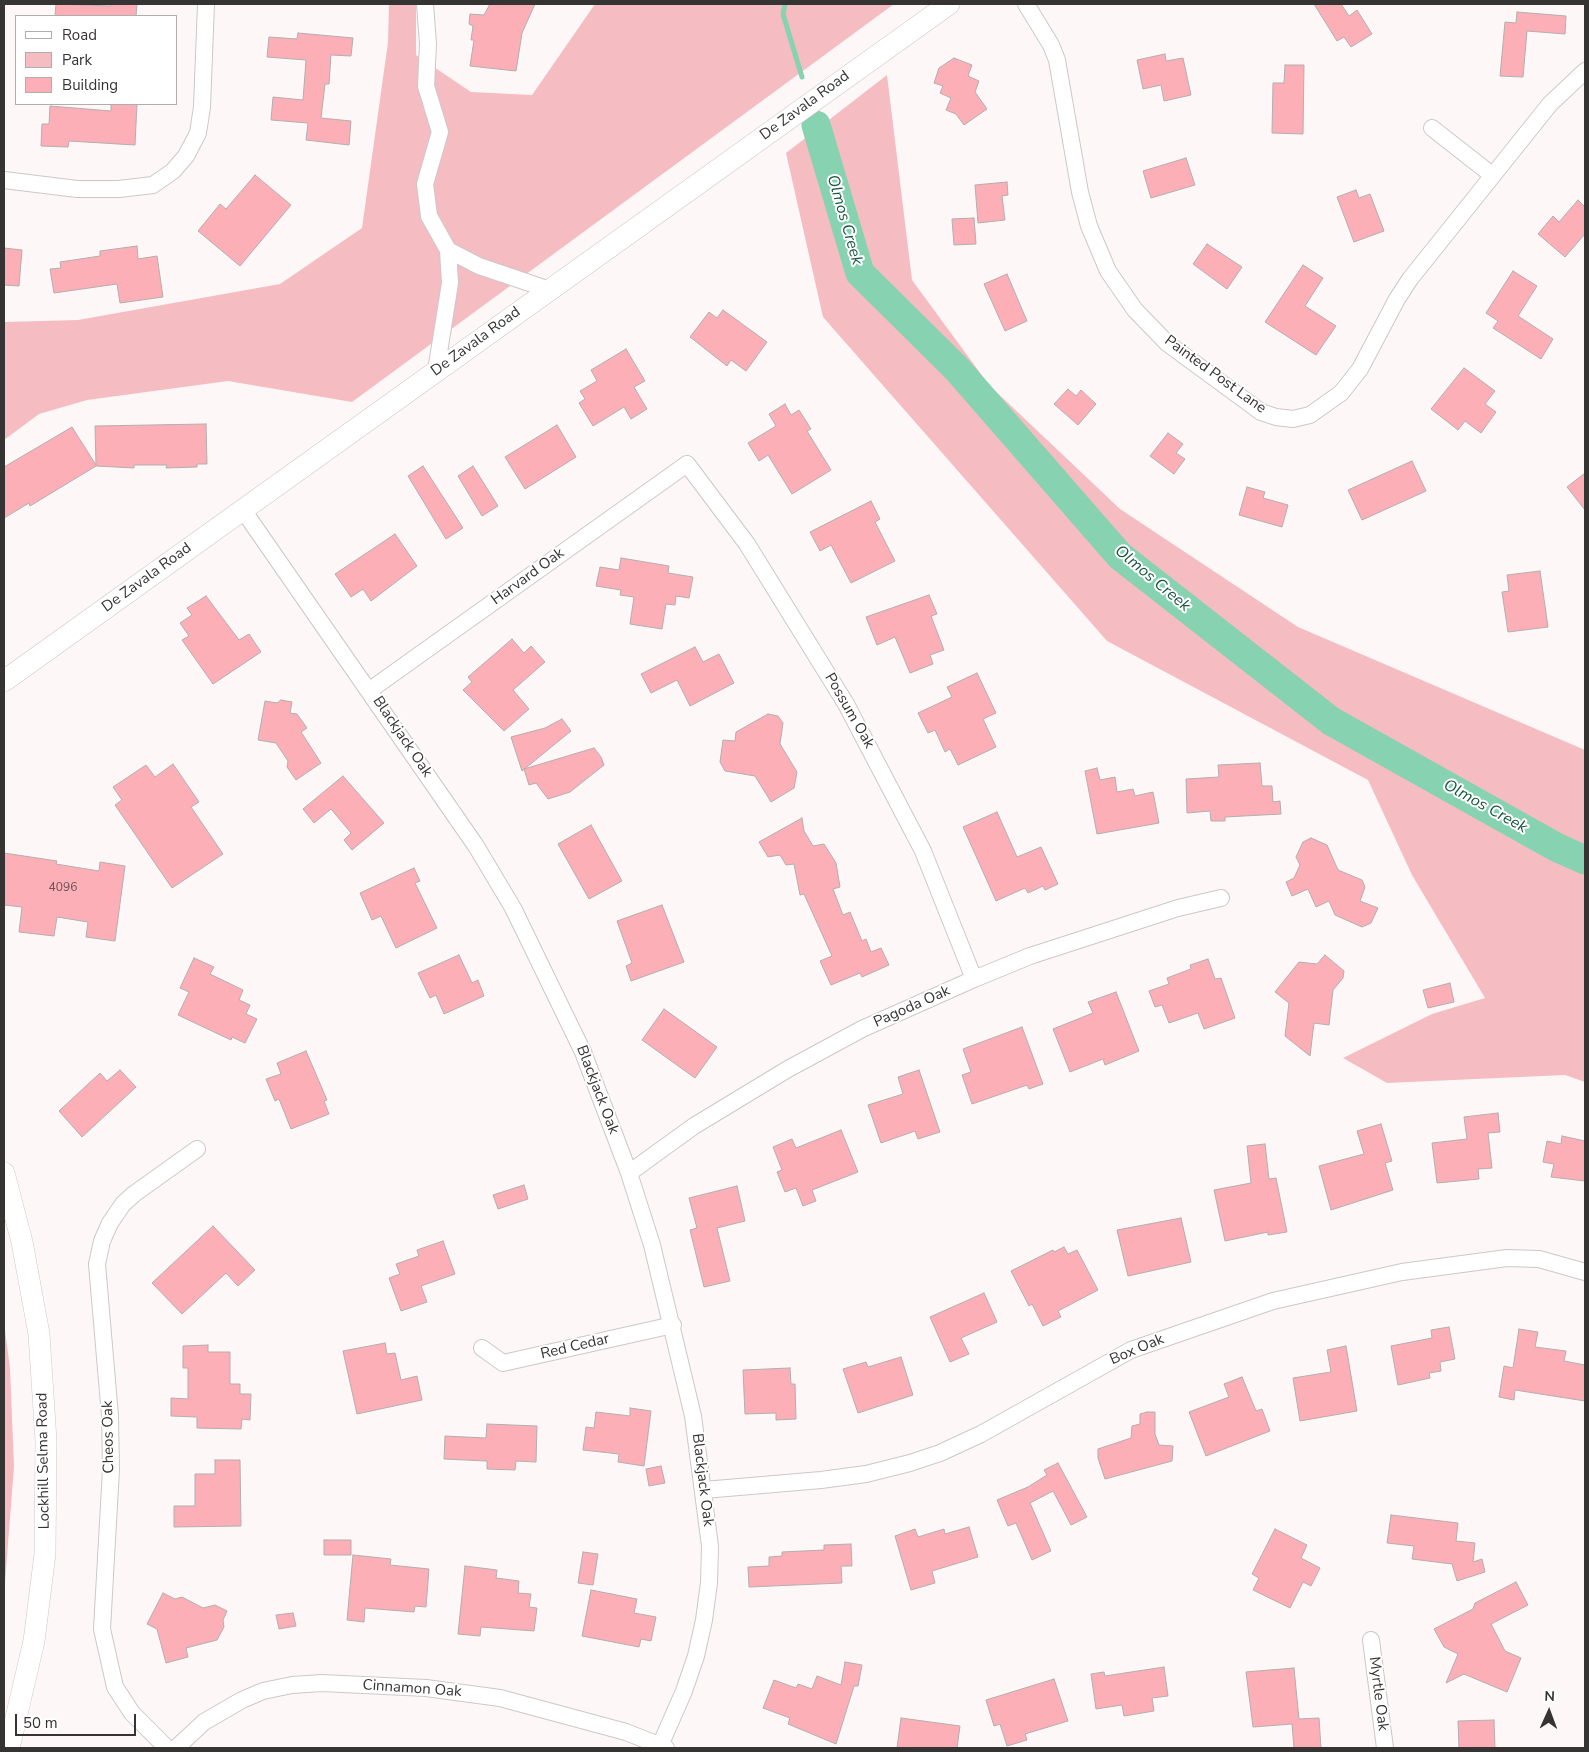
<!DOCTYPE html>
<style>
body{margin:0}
#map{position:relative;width:1589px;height:1752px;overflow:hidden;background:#fef7f7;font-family:"Nunito Sans",sans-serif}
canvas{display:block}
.frame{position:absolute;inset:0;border:5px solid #363333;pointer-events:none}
.legend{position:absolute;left:15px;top:15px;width:162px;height:90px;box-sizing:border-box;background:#fff;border:1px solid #afadad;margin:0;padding:6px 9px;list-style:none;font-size:15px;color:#363333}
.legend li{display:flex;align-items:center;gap:10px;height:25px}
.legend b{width:25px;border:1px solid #afadad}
.north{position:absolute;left:1524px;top:1687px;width:50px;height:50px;-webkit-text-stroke:4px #fff;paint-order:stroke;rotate:2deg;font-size:14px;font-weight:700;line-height:20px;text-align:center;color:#363333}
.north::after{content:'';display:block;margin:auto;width:18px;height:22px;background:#363333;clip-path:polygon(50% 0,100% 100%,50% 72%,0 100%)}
.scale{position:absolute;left:15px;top:1714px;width:121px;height:22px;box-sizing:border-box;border:2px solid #363333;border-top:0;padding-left:6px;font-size:15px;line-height:18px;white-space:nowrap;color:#363333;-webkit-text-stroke:4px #fff;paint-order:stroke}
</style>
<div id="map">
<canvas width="1589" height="1752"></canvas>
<div class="frame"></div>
<ul class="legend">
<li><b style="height:6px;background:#fff"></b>Road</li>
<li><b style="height:14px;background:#f5bdc2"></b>Park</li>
<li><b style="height:14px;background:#fcafb7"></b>Building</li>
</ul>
<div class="north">N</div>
<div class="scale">50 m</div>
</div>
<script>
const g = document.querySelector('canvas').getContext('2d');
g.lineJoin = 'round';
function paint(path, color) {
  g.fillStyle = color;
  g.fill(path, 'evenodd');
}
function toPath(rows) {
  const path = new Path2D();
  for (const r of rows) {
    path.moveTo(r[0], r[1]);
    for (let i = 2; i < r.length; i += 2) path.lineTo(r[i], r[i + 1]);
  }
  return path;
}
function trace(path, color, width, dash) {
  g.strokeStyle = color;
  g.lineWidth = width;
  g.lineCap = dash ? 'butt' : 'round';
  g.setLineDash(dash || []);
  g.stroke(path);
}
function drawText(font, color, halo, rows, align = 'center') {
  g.font = font + ' "Nunito Sans",sans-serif';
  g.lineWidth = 4;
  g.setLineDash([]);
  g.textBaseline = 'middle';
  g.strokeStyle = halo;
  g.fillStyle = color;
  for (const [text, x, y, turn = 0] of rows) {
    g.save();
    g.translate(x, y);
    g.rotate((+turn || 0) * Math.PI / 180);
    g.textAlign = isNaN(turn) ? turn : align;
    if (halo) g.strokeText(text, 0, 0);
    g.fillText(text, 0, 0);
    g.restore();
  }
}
const green = toPath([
 [389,4,416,4,416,55,471,92,532,95,595,4,894,4,352,402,228,381,87,400,39,414,4,440,4,322,78,320,280,284,362,228,388,42],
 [887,75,912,280,989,385,1120,509,1298,627,1585,750,1585,1082,1565,1075,1387,1083,1343,1058,1432,1014,1485,998,1412,875,1368,780,1107,641,823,317,786,153],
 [4,1323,10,1368,14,1467,4,1595]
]);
const stream = toPath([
 [785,4,783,14,802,77]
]);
const river = toPath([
 [816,125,860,273,957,369,1120,556,1331,721,1556,847,1585,860]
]);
const building = toPath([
 [56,4,111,6,111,4,137,4,136,16,55,16,56,4],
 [490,4,535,4,522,33,516,71,470,66,474,40,471,40,473,26,469,24,470,14,484,15,490,4],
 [1314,4,1341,4,1349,16,1357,10,1372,34,1351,47,1344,37,1337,41,1314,4],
 [1517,12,1566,16,1565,34,1527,31,1523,77,1500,76,1505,22,1516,23,1517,12],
 [298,33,353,38,351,56,331,55,329,84,325,84,321,118,351,121,349,145,306,140,308,123,271,120,273,97,303,100,306,60,267,57,269,37,297,39,298,33],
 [1165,54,1166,61,1183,58,1191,95,1164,101,1161,85,1143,89,1137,60,1165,54],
 [954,58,972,65,968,76,979,81,975,92,987,109,964,125,956,114,946,110,951,98,940,93,943,86,934,83,939,68,954,58],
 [1285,65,1304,65,1303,134,1272,133,1273,83,1284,83,1285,65],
 [111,104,137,104,135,145,69,141,68,147,41,146,42,124,49,124,50,106,111,111,111,104],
 [1186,158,1195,185,1151,198,1143,171,1186,158],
 [255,175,291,205,240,266,198,231,220,204,226,209,255,175],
 [1007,182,1008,195,1002,196,1005,220,978,223,975,185,1007,182],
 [1356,190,1359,198,1370,194,1384,231,1354,242,1337,197,1356,190],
 [1578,200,1585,207,1585,234,1565,257,1538,234,1553,216,1559,222,1578,200],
 [974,218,976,244,954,245,952,219,974,218],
 [1207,244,1242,267,1227,289,1193,264,1207,244],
 [137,246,138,259,157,256,163,297,120,303,117,284,54,293,50,269,61,268,60,262,100,256,100,251,137,246],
 [4,248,22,250,19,286,4,285,4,248],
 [1303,265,1323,278,1305,306,1336,326,1316,355,1265,322,1303,265],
 [1513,271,1537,286,1518,316,1553,339,1541,359,1493,328,1498,321,1486,313,1513,271],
 [1007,274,1027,321,1005,331,984,284,1007,274],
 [723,310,767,342,746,371,731,360,727,366,690,337,709,312,717,318,723,310],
 [626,349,645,381,634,387,647,409,631,419,624,407,593,426,579,403,585,399,580,391,597,381,591,370,626,349],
 [1464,368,1495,391,1485,404,1496,412,1481,433,1465,421,1458,430,1431,409,1464,368],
 [1068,389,1076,396,1081,390,1096,404,1078,425,1054,404,1068,389],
 [785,404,791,415,799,410,811,429,807,431,831,470,792,494,768,455,759,461,748,443,776,426,769,414,785,404],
 [206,424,207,464,197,464,197,467,166,468,167,465,134,465,134,468,96,466,30,506,29,503,4,518,4,467,72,427,96,465,95,426,206,424],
 [557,425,576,457,525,489,505,457,557,425],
 [1168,433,1183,444,1176,453,1185,459,1174,474,1150,456,1168,433],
 [1412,461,1426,491,1362,520,1348,490,1412,461],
 [423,466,463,528,446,539,408,476,423,466],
 [473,466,498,506,482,516,458,476,473,466],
 [1585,473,1585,510,1567,487,1585,473],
 [1247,487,1265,492,1263,498,1288,505,1282,527,1239,515,1247,487],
 [871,501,880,519,875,522,895,561,851,583,831,545,820,551,810,532,871,501],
 [395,534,417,566,371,601,363,589,351,597,335,574,395,534],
 [621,558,669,566,668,573,693,577,689,598,676,596,675,605,666,604,662,629,630,624,634,597,620,595,621,590,596,586,600,567,619,570,621,558],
 [1540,571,1548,627,1508,632,1502,592,1509,591,1507,575,1540,571],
 [929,595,937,614,931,616,944,650,930,655,933,664,910,673,895,637,877,645,866,617,929,595],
 [206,596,239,640,249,634,261,652,213,684,182,640,189,636,180,623,192,615,187,608,206,596],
 [512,639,524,653,531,646,545,662,513,690,529,709,504,731,463,690,472,682,468,677,512,639],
 [695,647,703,662,719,654,734,683,690,706,677,680,651,693,641,674,695,647],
 [977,673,996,713,983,719,996,747,958,765,950,749,945,752,935,730,928,733,918,713,952,697,947,687,977,673],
 [281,700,292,702,290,713,297,714,307,728,301,732,321,763,296,780,287,767,288,761,276,743,258,740,265,701,277,703,281,700],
 [768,714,778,716,783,723,780,744,797,772,794,788,771,802,755,776,725,771,720,762,723,740,735,741,736,732,768,714],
 [562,719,571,731,522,771,511,737,545,728,562,719],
 [594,748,601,757,604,765,570,792,548,799,536,783,529,785,524,769,594,748],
 [1260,763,1262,786,1272,786,1273,802,1280,801,1281,814,1225,817,1225,821,1211,821,1210,811,1187,813,1186,779,1219,777,1218,765,1260,763],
 [173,764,199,802,191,807,223,854,172,888,115,805,122,800,113,787,146,765,155,777,173,764],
 [1097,768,1100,780,1115,777,1117,792,1133,789,1135,796,1153,792,1159,823,1097,834,1085,771,1097,768],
 [343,776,384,823,352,850,344,840,351,833,331,809,314,823,303,809,343,776],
 [997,812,1017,857,1041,847,1058,884,1045,890,1043,886,1028,893,1025,888,996,901,963,827,997,812],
 [802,818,804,831,813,846,824,844,836,863,840,887,833,889,843,915,850,912,862,941,866,939,871,952,881,948,889,965,862,977,860,973,831,985,820,961,832,956,804,894,800,895,794,864,786,865,780,855,768,857,759,842,802,818],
 [591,825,622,881,589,899,558,844,591,825],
 [1311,838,1327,845,1338,870,1362,880,1365,887,1360,901,1378,908,1371,923,1362,927,1335,915,1329,901,1316,907,1308,889,1292,896,1286,882,1294,878,1300,865,1296,857,1303,842,1311,838],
 [4,853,57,861,56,864,99,871,100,862,125,866,115,941,86,937,88,922,57,917,54,936,19,932,22,907,4,905,4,853],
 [414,868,420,881,415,883,437,928,396,948,381,916,372,920,360,893,414,868],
 [662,905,684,962,631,981,626,966,632,963,617,921,662,905],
 [459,955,472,983,478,980,484,996,444,1014,436,995,430,998,418,973,459,955],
 [1325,955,1344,971,1343,978,1333,990,1329,1025,1314,1023,1310,1056,1285,1036,1289,1003,1275,992,1299,962,1317,964,1325,955],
 [194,958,214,967,210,974,243,990,239,1000,250,1005,246,1014,257,1019,245,1043,232,1037,231,1040,178,1015,189,992,180,988,194,958],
 [1208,959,1215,979,1221,978,1235,1018,1204,1029,1198,1013,1169,1023,1162,1005,1155,1007,1149,991,1169,984,1167,978,1191,969,1190,965,1208,959],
 [1450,983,1454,1002,1428,1008,1423,990,1450,983],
 [1116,992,1139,1051,1105,1065,1103,1059,1070,1072,1053,1029,1093,1013,1088,1002,1116,992],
 [664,1009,717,1047,695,1078,642,1040,664,1009],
 [1022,1027,1043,1084,1029,1089,1027,1085,972,1104,962,1075,971,1072,963,1049,1022,1027],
 [306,1051,327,1100,324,1101,329,1114,291,1129,279,1099,275,1101,266,1079,281,1074,277,1063,306,1051],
 [120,1070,136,1087,82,1137,59,1111,100,1073,107,1081,120,1070],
 [919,1070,940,1132,918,1139,915,1131,881,1143,868,1105,903,1094,898,1077,919,1070],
 [1498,1113,1500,1132,1488,1133,1492,1168,1478,1169,1479,1179,1437,1183,1432,1143,1467,1139,1464,1117,1498,1113],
 [1381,1124,1392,1161,1385,1163,1393,1190,1331,1210,1319,1166,1364,1154,1357,1131,1381,1124],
 [841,1130,858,1172,812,1190,816,1201,803,1206,796,1188,785,1192,777,1172,782,1170,773,1147,792,1139,796,1148,841,1130],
 [1562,1136,1585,1141,1585,1181,1551,1177,1554,1164,1543,1162,1547,1141,1561,1144,1562,1136],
 [1265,1144,1269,1179,1276,1178,1287,1232,1268,1235,1268,1232,1225,1241,1214,1190,1251,1183,1247,1146,1265,1144],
 [524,1185,528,1199,498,1209,493,1195,524,1185],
 [737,1186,745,1221,717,1228,730,1281,704,1287,690,1230,697,1228,689,1198,737,1186],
 [1181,1218,1191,1262,1128,1276,1117,1230,1181,1218],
 [213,1226,255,1270,238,1286,226,1273,182,1314,152,1283,213,1226],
 [443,1241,455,1274,421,1286,427,1302,401,1311,389,1278,400,1274,396,1264,419,1256,417,1250,443,1241],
 [1064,1247,1068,1254,1077,1250,1098,1290,1058,1311,1061,1317,1043,1326,1032,1304,1029,1306,1011,1271,1053,1250,1054,1252,1064,1247],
 [984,1293,997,1322,961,1338,969,1354,950,1362,930,1317,984,1293],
 [1449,1327,1455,1359,1440,1362,1441,1371,1429,1373,1430,1378,1398,1385,1391,1346,1432,1338,1431,1330,1449,1327],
 [1519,1329,1538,1332,1535,1347,1566,1351,1564,1361,1585,1365,1585,1401,1515,1390,1514,1400,1499,1397,1504,1366,1513,1368,1519,1329],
 [385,1343,387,1354,395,1353,401,1380,417,1376,422,1400,357,1414,343,1351,385,1343],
 [208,1345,208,1352,230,1352,230,1384,240,1384,240,1394,251,1394,250,1420,242,1419,241,1429,197,1428,197,1417,171,1416,171,1398,188,1399,188,1368,183,1368,183,1346,208,1345],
 [1346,1346,1357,1411,1300,1421,1293,1378,1331,1372,1327,1350,1346,1346],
 [901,1357,913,1395,858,1413,843,1369,866,1362,868,1367,901,1357],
 [790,1368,791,1384,795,1384,796,1419,776,1420,776,1413,745,1414,743,1370,790,1368],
 [1242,1377,1256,1411,1262,1409,1270,1431,1206,1456,1189,1412,1229,1397,1224,1384,1242,1377],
 [630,1408,651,1411,644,1466,618,1462,619,1454,583,1450,586,1427,594,1428,596,1412,630,1416,630,1408],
 [1147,1412,1155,1412,1155,1434,1159,1445,1173,1446,1172,1461,1105,1479,1098,1458,1098,1449,1131,1438,1132,1426,1140,1424,1140,1414,1147,1412],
 [487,1424,537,1426,536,1462,516,1461,515,1470,487,1469,487,1461,444,1459,445,1436,486,1438,487,1424],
 [215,1460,240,1460,241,1526,174,1527,174,1506,195,1506,195,1474,215,1474,215,1460],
 [1058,1463,1087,1517,1071,1525,1053,1491,1030,1503,1051,1551,1032,1560,1016,1523,1008,1526,997,1500,1028,1487,1047,1475,1044,1470,1058,1463],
 [661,1466,665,1483,649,1486,646,1469,661,1466],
 [1391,1515,1458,1523,1456,1541,1475,1543,1473,1562,1482,1559,1485,1572,1457,1581,1452,1564,1412,1559,1414,1546,1387,1543,1391,1515],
 [969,1527,978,1557,932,1571,935,1583,911,1590,895,1536,915,1529,918,1537,944,1529,945,1534,969,1527],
 [1275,1529,1307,1545,1301,1558,1320,1568,1311,1586,1303,1582,1290,1608,1253,1590,1259,1578,1252,1574,1275,1529],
 [324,1540,351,1540,351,1555,324,1555,324,1540],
 [851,1544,852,1566,841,1566,842,1583,749,1587,748,1567,769,1566,769,1557,782,1556,782,1552,824,1550,824,1545,851,1544],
 [583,1552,598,1554,593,1585,578,1583,583,1552],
 [353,1555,391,1559,390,1565,429,1569,426,1607,415,1606,414,1612,365,1608,364,1622,347,1620,353,1555],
 [465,1566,497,1570,496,1578,519,1581,518,1593,531,1594,529,1607,537,1608,534,1631,481,1627,480,1636,458,1634,465,1566],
 [1516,1582,1528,1605,1491,1624,1505,1651,1521,1658,1507,1692,1464,1674,1446,1683,1458,1654,1444,1647,1434,1629,1473,1609,1475,1603,1516,1582],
 [591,1590,637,1599,634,1613,656,1617,651,1641,641,1639,639,1647,582,1636,591,1590],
 [163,1593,175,1599,182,1597,203,1608,215,1605,227,1611,223,1620,224,1627,217,1640,186,1648,188,1657,166,1663,157,1629,147,1624,163,1593],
 [293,1613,296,1626,279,1629,276,1615,293,1613],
 [845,1662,862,1665,858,1686,854,1686,836,1744,788,1724,790,1718,763,1708,774,1680,796,1688,798,1684,812,1689,817,1676,841,1685,845,1662],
 [1164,1667,1168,1696,1152,1698,1154,1711,1124,1716,1122,1705,1096,1709,1091,1674,1104,1672,1105,1676,1164,1667],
 [1294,1668,1299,1719,1319,1718,1321,1748,1294,1748,1292,1724,1253,1727,1246,1672,1294,1668],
 [1054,1679,1068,1721,1025,1734,1027,1740,1007,1746,1000,1724,994,1726,986,1700,1054,1679],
 [901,1718,960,1726,957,1748,897,1748,901,1718],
 [1494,1720,1495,1748,1459,1748,1458,1721,1494,1720]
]);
const minor = toPath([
 [425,4,428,44,426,86,440,132,425,184,429,216,448,250,450,283,436,371],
 [1026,4,1051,45,1057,60,1080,192,1089,226,1108,271,1135,310,1167,343,1261,412,1276,417,1293,419,1310,415,1341,393,1360,369,1397,299,1410,279,1550,104,1585,71],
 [1432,128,1492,175],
 [4,180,77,189,119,189,153,185,173,171,186,156,198,133,202,107,206,4],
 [448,250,479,266,550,290],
 [243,510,476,846,513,908,583,1052,629,1173,652,1245,693,1416,710,1546,709,1583,704,1620,696,1656,684,1691,659,1748],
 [370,690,687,464,747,544,846,704,923,851,974,979],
 [629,1173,694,1126,788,1069,862,1029,974,979,1030,956,1178,908,1221,898],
 [482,1348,503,1363,673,1325],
 [704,1490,821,1480,866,1474,910,1463,940,1453,981,1434,1131,1350,1273,1301,1402,1272,1507,1258,1539,1259,1585,1272],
 [1371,1640,1385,1748],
 [167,1748,132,1713,115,1687,102,1629,111,1469,110,1416,97,1264,102,1241,110,1223,123,1204,134,1194,197,1149],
 [176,1748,204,1722,242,1700,263,1691,292,1685,322,1683,426,1688,500,1698,626,1732,666,1748]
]);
const major = toPath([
 [4,681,949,4],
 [4,1173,22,1242,39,1334,46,1441,45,1554,34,1641,9,1748]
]);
const numberNames = [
 ["4096",63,888]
];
const streetNames = [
 ["De Zavala Road",805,106,-36],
 ["De Zavala Road",476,342,-36],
 ["Painted Post Lane",1215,375,36],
 ["Harvard Oak",528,577,-36],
 ["De Zavala Road",147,578,-36],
 ["Possum Oak",849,711,60],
 ["Blackjack Oak",402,737,56],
 ["Pagoda Oak",912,1007,-24],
 ["Blackjack Oak",597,1090,69],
 ["Red Cedar",575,1347,-13],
 ["Box Oak",1137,1350,-23],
 ["Cheos Oak",109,1437,-91],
 ["Lockhill Selma Road",44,1461,-91],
 ["Blackjack Oak",702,1480,83],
 ["Cinnamon Oak",412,1689,4],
 ["Myrtle Oak",1378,1694,83]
];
const waterNames = [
 ["Olmos Creek",844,220,74],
 ["Olmos Creek",1152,579,40],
 ["Olmos Creek",1485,807,29]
];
paint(green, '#f5bdc2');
trace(stream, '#86d2b1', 5);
trace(river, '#86d2b1', 29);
paint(building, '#fcafb7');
trace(building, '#b4adae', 1);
trace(minor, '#cec7c8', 18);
trace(major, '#cec7c8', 22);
trace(minor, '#fff', 16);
trace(major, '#fff', 21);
drawText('12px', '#685254', null, numberNames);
drawText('15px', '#363333', '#fff', streetNames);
drawText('italic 16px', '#1a563f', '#fff', waterNames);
</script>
